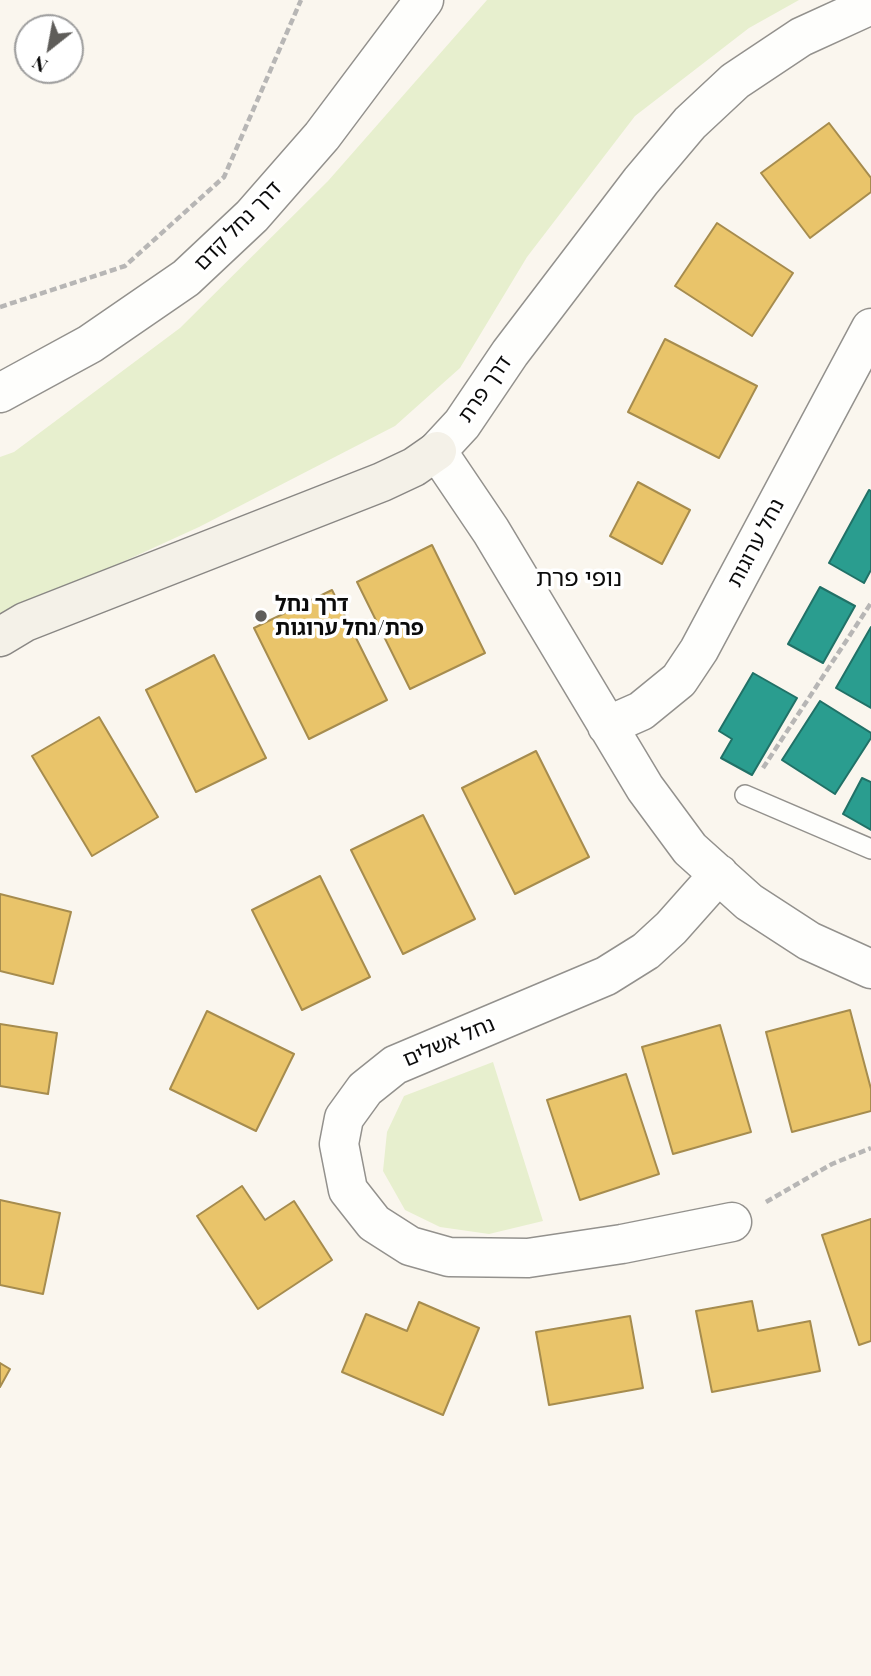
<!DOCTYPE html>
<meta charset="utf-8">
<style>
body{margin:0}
#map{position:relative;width:871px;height:1676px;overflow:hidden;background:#faf6ee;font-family:"Playfair Display",serif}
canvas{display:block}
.north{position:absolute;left:14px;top:14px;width:70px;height:70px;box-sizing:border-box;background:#fff;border:2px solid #9d9d9d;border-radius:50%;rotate:211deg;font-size:19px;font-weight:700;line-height:28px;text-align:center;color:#0b0b0b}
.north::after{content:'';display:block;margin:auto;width:24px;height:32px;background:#5f5d5a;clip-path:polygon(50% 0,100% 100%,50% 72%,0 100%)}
</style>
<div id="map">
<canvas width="871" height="1676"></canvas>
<div class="north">N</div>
</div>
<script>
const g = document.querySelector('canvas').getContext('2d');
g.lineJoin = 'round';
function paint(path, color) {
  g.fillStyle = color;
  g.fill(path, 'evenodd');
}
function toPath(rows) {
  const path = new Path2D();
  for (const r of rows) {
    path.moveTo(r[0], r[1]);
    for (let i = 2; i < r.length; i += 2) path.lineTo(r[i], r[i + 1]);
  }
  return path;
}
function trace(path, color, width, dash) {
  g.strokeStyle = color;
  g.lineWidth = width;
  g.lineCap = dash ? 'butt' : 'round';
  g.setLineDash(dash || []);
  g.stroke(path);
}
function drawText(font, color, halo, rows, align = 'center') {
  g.font = font + ' "Playfair Display","Noto Sans Hebrew",serif';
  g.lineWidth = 7;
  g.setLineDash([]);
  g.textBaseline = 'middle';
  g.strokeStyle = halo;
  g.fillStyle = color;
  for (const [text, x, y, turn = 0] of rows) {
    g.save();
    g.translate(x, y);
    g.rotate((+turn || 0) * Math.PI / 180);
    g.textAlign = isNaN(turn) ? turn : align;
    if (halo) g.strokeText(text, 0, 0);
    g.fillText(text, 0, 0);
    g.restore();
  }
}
const green = toPath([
 [487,0,799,0,749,28,635,116,527,257,460,368,395,426,199,527,0,618,0,457,14,452,180,328,328,181],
 [493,1062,543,1221,489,1234,440,1227,405,1210,383,1171,387,1132,404,1096]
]);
const homes = toPath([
 [829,123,871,178,871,192,810,238,761,173,829,123],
 [717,223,793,273,752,336,675,286,717,223],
 [665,339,757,386,719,458,628,412,665,339],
 [638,482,690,510,662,564,610,536,638,482],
 [432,545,485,653,410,689,357,582,432,545],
 [332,590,387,700,309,739,254,628,332,590],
 [214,655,266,758,196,792,146,690,214,655],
 [99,717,158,817,92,856,32,756,99,717],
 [536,751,589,857,515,894,462,788,536,751],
 [423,815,475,919,403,954,351,850,423,815],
 [320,876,370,977,302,1010,252,910,320,876],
 [0,894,71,912,53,984,0,971,0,894],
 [850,1010,871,1089,871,1111,792,1132,766,1032,850,1010],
 [207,1011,294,1054,256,1131,170,1089,207,1011],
 [0,1024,57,1033,48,1094,0,1086,0,1024],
 [720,1025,751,1132,673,1154,642,1047,720,1025],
 [626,1074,659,1174,580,1200,547,1100,626,1074],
 [242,1186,265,1220,294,1201,332,1260,258,1309,197,1216,242,1186],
 [0,1200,60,1213,43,1294,0,1285,0,1200],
 [871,1219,871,1341,859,1345,822,1235,871,1219],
 [752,1301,758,1331,810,1321,820,1371,712,1392,696,1311,752,1301],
 [419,1302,479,1328,443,1415,342,1372,366,1314,407,1331,419,1302],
 [630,1316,643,1388,549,1405,536,1332,630,1316],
 [0,1363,10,1369,0,1387,0,1363]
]);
const schools = toPath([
 [869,490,871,491,871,570,864,583,829,563,869,490],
 [820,587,855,606,823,663,788,644,820,587],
 [871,627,871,708,836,688,871,627],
 [753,673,797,698,752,775,721,758,732,739,719,731,753,673],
 [820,701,871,733,871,738,835,794,782,760,820,701],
 [862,778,871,782,871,830,843,814,862,778]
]);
const path = toPath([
 [0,307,125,266,224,177,301,0],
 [763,768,871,603],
 [766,1202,832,1164,871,1148]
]);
const lane = toPath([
 [745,795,871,849]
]);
const street = toPath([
 [871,5,801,37,735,81,690,123,641,181,510,353,462,424,437,451,491,531,645,788,690,849,749,902,809,941,871,969],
 [0,393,90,344,186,278,252,216,322,136,424,0],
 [607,726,641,711,679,680,699,650,871,328],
 [719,874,671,928,646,951,606,976,395,1065,365,1089,344,1118,339,1144,348,1190,374,1223,410,1246,449,1257,528,1258,622,1244,732,1222]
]);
const secondary = toPath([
 [0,637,25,622,382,482,414,467,437,451]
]);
const markers = [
 [261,616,7,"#5f5d5a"]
];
const streetNames = [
 ["דרך נחל קדם",238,226,-46],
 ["דרך פרת",485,389,-55],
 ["נחל ערוגות",756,543,-62],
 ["נחל אשלים",449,1042,-23]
];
const poiNames = [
 ["דרך נחל",275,604],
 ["פרת/נחל ערוגות",275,628]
];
const quarterNames = [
 ["נופי פרת",579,579]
];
paint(green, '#e7efce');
paint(homes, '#e9c46a');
trace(homes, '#a68c4e', 2);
paint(schools, '#2a9d8f');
trace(schools, '#217167', 2);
trace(lane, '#93918d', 22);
trace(street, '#93918d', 41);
trace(secondary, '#898784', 41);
trace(path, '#b7b6b5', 4.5, [7, 3.5]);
trace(lane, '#fefefc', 19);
trace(street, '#fefefc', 38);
trace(secondary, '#f4f1e8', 38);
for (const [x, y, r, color] of markers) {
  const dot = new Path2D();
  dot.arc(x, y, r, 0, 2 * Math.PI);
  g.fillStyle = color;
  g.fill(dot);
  trace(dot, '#fff', 2.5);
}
drawText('21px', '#0b0b0b', '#fff', streetNames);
drawText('bold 21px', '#0b0b0b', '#fff', poiNames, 'left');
drawText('24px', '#0b0b0b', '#fff', quarterNames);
</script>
